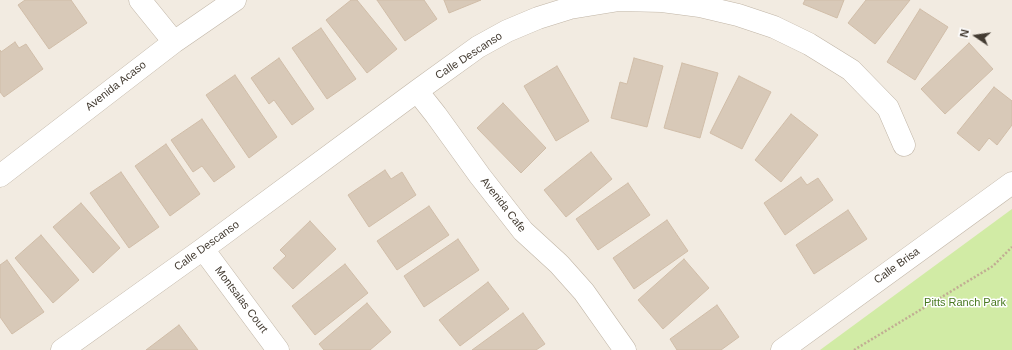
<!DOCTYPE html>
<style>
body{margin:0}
#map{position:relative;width:1012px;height:350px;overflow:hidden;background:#f2ebe1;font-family:Arial,sans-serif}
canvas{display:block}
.north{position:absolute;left:956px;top:16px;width:40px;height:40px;-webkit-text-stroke:3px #fff;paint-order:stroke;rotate:283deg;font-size:11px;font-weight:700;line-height:16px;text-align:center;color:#433b31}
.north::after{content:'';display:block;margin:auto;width:14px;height:18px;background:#433b31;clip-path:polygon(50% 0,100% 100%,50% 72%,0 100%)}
</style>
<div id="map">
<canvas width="1012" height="350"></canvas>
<div class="north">N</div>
</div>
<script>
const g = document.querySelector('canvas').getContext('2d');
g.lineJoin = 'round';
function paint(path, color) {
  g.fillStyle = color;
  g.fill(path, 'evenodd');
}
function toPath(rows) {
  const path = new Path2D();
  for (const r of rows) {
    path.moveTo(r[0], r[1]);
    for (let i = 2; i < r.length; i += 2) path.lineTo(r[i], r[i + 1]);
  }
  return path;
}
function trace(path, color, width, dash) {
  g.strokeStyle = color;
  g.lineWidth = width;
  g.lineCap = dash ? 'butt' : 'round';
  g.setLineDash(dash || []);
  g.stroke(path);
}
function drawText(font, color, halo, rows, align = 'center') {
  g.font = font + ' Arial,sans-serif';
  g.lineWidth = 3;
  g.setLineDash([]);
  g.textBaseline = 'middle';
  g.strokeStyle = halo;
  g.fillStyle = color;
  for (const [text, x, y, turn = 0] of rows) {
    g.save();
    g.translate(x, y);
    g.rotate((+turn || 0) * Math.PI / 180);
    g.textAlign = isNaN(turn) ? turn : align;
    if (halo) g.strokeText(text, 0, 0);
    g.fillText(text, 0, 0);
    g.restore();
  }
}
const green = toPath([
 [1012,209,1012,350,820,350]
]);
const building = toPath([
 [25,0,71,0,87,23,49,49,18,5,25,0],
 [351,0,357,0,397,49,367,73,326,20,351,0],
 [377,0,424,0,437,19,405,41,377,0],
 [444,0,481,0,449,13,444,0],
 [805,0,844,0,837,18,803,4,805,0],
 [866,0,910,0,875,44,848,23,866,0],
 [920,9,948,27,915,80,887,62,920,9],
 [321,28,356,79,327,99,292,48,321,28],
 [15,42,19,48,26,44,43,69,4,97,0,92,0,50,1,52,15,42],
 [969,43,993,69,945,114,921,89,969,43],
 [279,58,314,109,292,125,274,100,269,104,251,78,279,58],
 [634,58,663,66,647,127,611,118,620,82,627,84,634,58],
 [682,63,718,73,700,138,664,128,682,63],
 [557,66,589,121,556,141,524,86,557,66],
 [235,75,277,137,249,158,206,95,235,75],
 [739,76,771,92,742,149,710,133,739,76],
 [994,87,1012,101,1012,125,997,145,989,138,979,151,957,133,994,87],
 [503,103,546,148,521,173,477,128,503,103],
 [791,114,818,135,781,182,755,160,791,114],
 [202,119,235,167,214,182,202,166,193,172,171,140,202,119],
 [166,144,200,194,170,216,135,166,166,144],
 [591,152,612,179,566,217,544,190,591,152],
 [385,170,391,179,402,172,416,195,369,227,348,195,385,170],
 [121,172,159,227,129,248,90,193,121,172],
 [801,177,807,185,818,178,833,200,785,235,764,203,801,177],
 [628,183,650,215,598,250,576,219,628,183],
 [81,203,120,248,93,273,53,227,81,203],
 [429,206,449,235,397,270,377,241,429,206],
 [848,210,867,239,814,274,796,245,848,210],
 [667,220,688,251,634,289,613,258,667,220],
 [310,221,336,249,293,289,273,268,286,256,280,250,310,221],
 [41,235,79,280,53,303,15,258,41,235],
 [458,239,479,270,424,307,404,276,458,239],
 [684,259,709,288,663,329,638,300,684,259],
 [7,260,44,312,12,334,0,317,0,265,7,260],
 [345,264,368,293,315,335,292,306,345,264],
 [488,282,509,309,460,346,439,320,488,282],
 [367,303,391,332,370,350,324,350,319,344,367,303],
 [717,305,739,337,721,350,677,350,670,339,717,305],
 [523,313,545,344,536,350,472,350,523,313],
 [179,325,198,350,146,350,179,325]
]);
const path = toPath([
 [854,350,993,266,1012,247]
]);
const minor = toPath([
 [140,0,174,42],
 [417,91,436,115,480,176,523,231,559,264,584,292,625,350],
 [0,176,174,42,235,0],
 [203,249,278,350],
 [62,350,203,249,417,91,478,47,507,31,538,18,570,8,619,0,662,1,700,6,738,15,774,27,809,44,851,70,888,108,904,145],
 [782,350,1012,183]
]);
const streetNames = [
 ["Calle Descanso",469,56,-33],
 ["Avenida Acaso",116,86,-38],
 ["Avenida Cafe",503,205,52],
 ["Calle Descanso",207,246,-36],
 ["Calle Brisa",897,266,-36],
 ["Montsalas Court",241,300,53]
];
const parkNames = [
 ["Pitts Ranch Park",965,303]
];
paint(green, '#d1eba5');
paint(building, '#d8c9b8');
trace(building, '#d0bda8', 1);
trace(minor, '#c0b5a6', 23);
trace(path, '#c1ad93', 2.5, [2, 2]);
trace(minor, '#fff', 22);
drawText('11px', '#433b31', '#fff', streetNames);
drawText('11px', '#497921', '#fff', parkNames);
</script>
